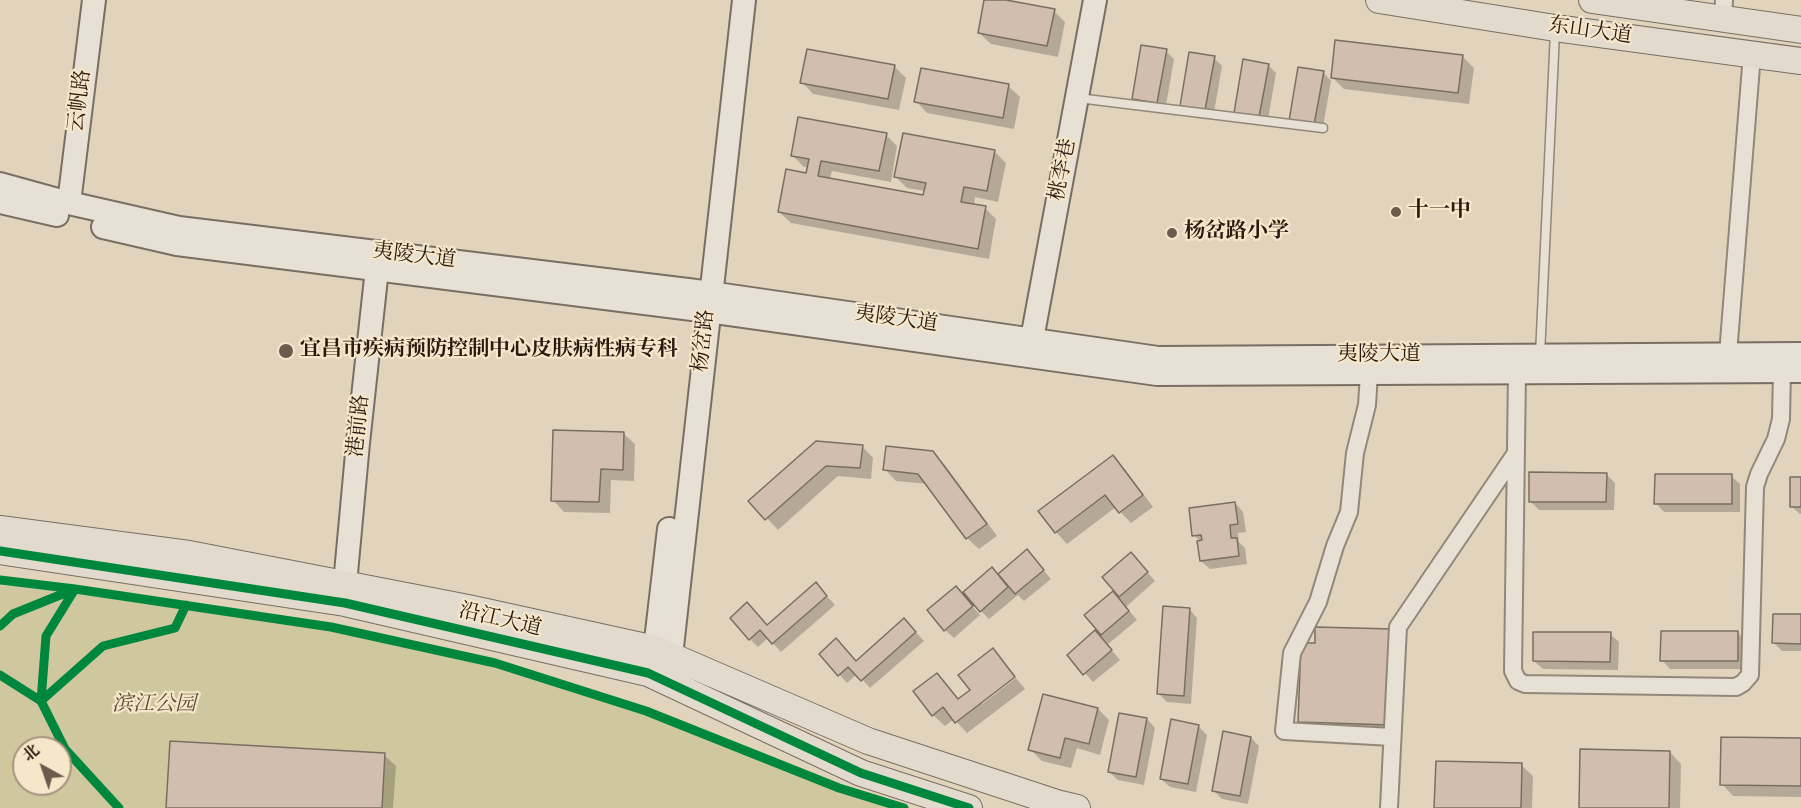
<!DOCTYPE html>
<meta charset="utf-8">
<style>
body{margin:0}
#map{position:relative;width:1801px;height:808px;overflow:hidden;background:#e2d4bc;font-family:"IM FELL English","Noto Serif SC",serif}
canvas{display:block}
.north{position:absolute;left:12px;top:736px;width:60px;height:60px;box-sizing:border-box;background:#f6e6ca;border:2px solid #a49480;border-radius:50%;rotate:320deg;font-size:16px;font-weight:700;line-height:24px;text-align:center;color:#291a11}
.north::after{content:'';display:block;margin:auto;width:21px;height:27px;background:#6a5b4d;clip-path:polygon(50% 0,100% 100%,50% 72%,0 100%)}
</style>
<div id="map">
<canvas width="1801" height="808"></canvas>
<div class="north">北</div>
</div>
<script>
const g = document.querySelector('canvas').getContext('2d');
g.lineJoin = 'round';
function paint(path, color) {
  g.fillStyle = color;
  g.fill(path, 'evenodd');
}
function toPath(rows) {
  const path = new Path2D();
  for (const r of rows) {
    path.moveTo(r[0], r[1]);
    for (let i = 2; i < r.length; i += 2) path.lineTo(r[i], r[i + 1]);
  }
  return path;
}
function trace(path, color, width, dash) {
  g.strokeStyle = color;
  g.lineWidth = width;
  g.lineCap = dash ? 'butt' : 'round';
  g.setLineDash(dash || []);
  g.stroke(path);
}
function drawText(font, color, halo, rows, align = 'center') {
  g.font = font + ' "IM FELL English","Noto Serif SC",serif';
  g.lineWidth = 4.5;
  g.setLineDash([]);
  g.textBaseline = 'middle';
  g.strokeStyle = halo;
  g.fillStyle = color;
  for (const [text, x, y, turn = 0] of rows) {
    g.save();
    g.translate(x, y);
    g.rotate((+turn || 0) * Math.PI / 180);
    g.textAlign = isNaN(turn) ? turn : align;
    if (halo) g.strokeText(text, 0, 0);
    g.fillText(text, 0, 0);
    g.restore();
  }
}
const green = toPath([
 [0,585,241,613,481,659,643,708,902,808,0,808],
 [24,748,60,748,60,784,24,784]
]);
const shadow = toPath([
 [986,0,998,0,1054,11,1065,22,1058,57,991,44,979,33],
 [1166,51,1174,59,1165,111,1142,107,1133,98],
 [1462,56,1474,68,1469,104,1344,89,1332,77],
 [1214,58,1222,66,1213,118,1190,114,1181,105],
 [1268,65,1276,73,1267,125,1244,121],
 [894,66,906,78,899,110,813,94,802,82],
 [1323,72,1331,81,1322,133,1299,129],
 [1008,86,1020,97,1014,129,927,113,916,101],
 [886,135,897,146,891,182,832,171,830,179,924,197,925,191,907,188,896,177,994,151,1006,163,998,202,975,197,974,206,985,208,996,219,989,259,791,223,779,212,807,174,809,167,804,167,792,155],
 [623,433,635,444,634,481,611,480,610,513,564,512,553,500],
 [862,446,873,458,871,479,838,476,778,530,751,501],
 [933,453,945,465,997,536,979,549,967,538,928,484,896,481,885,469],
 [1113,457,1124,468,1153,507,1131,523,1116,507,1067,544,1056,532,1040,511],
 [1606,474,1615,483,1614,510,1539,510,1530,501],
 [1731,476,1740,484,1740,512,1664,512,1656,503],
 [1801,478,1801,514,1800,514,1791,506],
 [1235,503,1243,512,1246,532,1238,533,1239,542,1245,548,1247,564,1210,569,1201,561,1201,542,1194,535],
 [1027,551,1051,579,1024,601,1018,595,989,619,981,611,998,576],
 [1139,563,1155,581,1126,607,1137,620,1107,645,1120,660,1093,682,1069,655,1098,630,1086,615,1116,590],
 [824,593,835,605,781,652,768,638,758,647,750,639,756,612,768,626],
 [964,597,980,615,954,638,945,630],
 [1189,609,1197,618,1191,704,1167,702,1159,694],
 [1801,615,1801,651,1782,651,1774,643],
 [913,629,924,641,870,688,857,674,847,683,821,654,857,662],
 [1737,632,1746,641,1746,669,1670,669,1662,660],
 [1610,634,1619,642,1618,670,1543,669,1534,661],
 [1302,645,1400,736,1311,733,1299,722],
 [993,650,1015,675,980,702,982,704,1016,678,1025,689,967,733,954,719,945,726,933,715,937,675,959,700,972,690],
 [1098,709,1109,720,1100,755,1077,748,1071,768,1042,761,1030,749],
 [1147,719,1155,728,1144,785,1118,780,1109,772],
 [1198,726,1207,735,1196,792,1170,787,1161,779],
 [1251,738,1259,746,1248,804,1222,799,1213,790],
 [1801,740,1801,797,1733,796,1722,784],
 [1670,752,1681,764,1680,808,1580,808],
 [384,755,396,766,393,808,168,808],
 [1521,765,1533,776,1532,808,1436,808]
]);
const building = toPath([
 [984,0,1006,0,1055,9,1047,46,978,33,984,0],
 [1335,40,1463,55,1458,93,1331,78,1335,40],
 [1141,45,1167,49,1157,103,1132,99,1141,45],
 [807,49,895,65,888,99,800,83,807,49],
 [1189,52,1215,56,1205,110,1180,106,1189,52],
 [1243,59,1269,64,1259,117,1234,113,1243,59],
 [1298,67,1324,71,1314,125,1289,121,1298,67],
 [921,68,1009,84,1003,118,914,102,921,68],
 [798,117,887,133,879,171,821,161,818,176,923,195,926,183,894,177,903,133,995,150,987,191,964,187,961,202,986,206,978,249,778,212,786,169,806,173,809,159,791,156,798,117],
 [553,430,624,432,623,470,601,469,599,502,551,501,553,430],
 [816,441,863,445,860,468,826,466,765,520,748,501,816,441],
 [886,446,933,451,987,524,966,539,918,474,883,470,886,446],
 [1113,455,1143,495,1119,513,1105,495,1055,533,1038,511,1113,455],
 [1529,472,1607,473,1606,502,1529,502,1529,472],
 [1655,474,1732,474,1732,504,1654,504,1655,474],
 [1790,477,1801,477,1801,507,1790,507,1790,477],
 [1235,502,1238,524,1230,525,1231,538,1237,538,1239,556,1200,561,1197,541,1202,540,1201,535,1192,536,1189,508,1235,502],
 [1027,549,1044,570,1015,594,998,574,1027,549],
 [1131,552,1148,572,1119,597,1102,577,1131,552],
 [992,567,1008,587,980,612,963,592,992,567],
 [816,582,827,596,772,644,760,630,749,640,730,618,747,602,767,625,816,582],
 [956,586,973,606,944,631,927,610,956,586],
 [1113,591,1129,611,1101,635,1084,615,1113,591],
 [1163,606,1190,608,1184,696,1157,694,1163,606],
 [1773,614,1801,614,1801,644,1772,643,1773,614],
 [904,618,916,632,861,681,848,667,838,676,819,654,836,638,856,661,904,618],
 [1315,627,1393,629,1390,725,1298,722,1301,643,1315,643,1315,627],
 [1095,630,1112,650,1083,675,1067,655,1095,630],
 [1661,631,1738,631,1738,661,1660,661,1661,631],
 [1533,632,1611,632,1610,662,1533,661,1533,632],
 [993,648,1015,677,955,723,943,707,932,716,913,691,937,673,958,699,970,690,958,675,993,648],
 [1043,694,1098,708,1089,744,1065,738,1060,758,1028,750,1043,694],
 [1119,713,1147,718,1136,777,1108,772,1119,713],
 [1171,719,1199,725,1188,784,1160,779,1171,719],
 [1223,731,1251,737,1240,796,1212,791,1223,731],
 [1721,737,1801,738,1801,786,1720,785,1721,737],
 [170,741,385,753,382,808,166,808,170,741],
 [1580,749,1670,751,1669,808,1579,808,1580,749],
 [1436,761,1522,763,1521,808,1434,808,1436,761]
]);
const lane = toPath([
 [1078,98,1323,128],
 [1540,355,1555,32]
]);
const street = toPath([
 [1723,19,1724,0],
 [1728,354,1752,54],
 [1517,372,1513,671,1518,681,1525,684,1736,687,1743,683,1750,675,1755,487,1759,474,1776,439,1781,419,1782,371],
 [1369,373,1367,405,1355,453,1349,512,1335,546,1318,602,1292,653,1284,731,1392,737],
 [1389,808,1398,627,1516,453]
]);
const secondary = toPath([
 [0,184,69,203,179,228,696,291,1158,358,1801,354],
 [0,202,57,215],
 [69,203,94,0],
 [103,227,177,244,708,311,1157,374,1801,371],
 [1032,339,1095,0],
 [345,584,358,443,377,269],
 [650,666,655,649,669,529],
 [666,671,671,656,744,0]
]);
const primary = toPath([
 [1379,0,1555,28,1801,61],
 [1592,0,1801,30],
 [0,529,189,554,468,608,655,649,868,741,1060,804,1077,808],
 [0,551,345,603,648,673,861,773,969,808]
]);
const cycleway = toPath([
 [0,551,345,603,648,673,861,773,969,808],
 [0,580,75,589,331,627,495,663,646,711,839,788,904,808],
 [0,626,13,614,75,589,46,636,41,701,103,646,175,628,186,605],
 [0,675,41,701,65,749,119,808]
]);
const markers = [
 [1396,212,6,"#6a5b4d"],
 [1172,233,6,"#6a5b4d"],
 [286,351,8,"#6a5b4d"]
];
const streetNames = [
 ["东山大道",1590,32,8],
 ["云帆路",81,101,-83],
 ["桃李巷",1064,170,-79],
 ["夷陵大道",414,257,7],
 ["夷陵大道",896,320,8],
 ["杨岔路",705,341,-84],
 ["夷陵大道",1379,356],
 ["港前路",360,426,-84],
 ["沿江大道",500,621,13]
];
const poiNames = [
 ["十一中",1408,212],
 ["杨岔路小学",1184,233],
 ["宜昌市疾病预防控制中心皮肤病性病专科",300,351]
];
const parkNames = [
 ["滨江公园",154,706]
];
paint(green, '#cfc89e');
paint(shadow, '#0003');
paint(building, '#d2beae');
trace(building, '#786f62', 1.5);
trace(lane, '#928879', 11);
trace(street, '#928879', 20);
trace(secondary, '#786f62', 26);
trace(primary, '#786f62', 28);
trace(lane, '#e7e0d4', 8);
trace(street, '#e7e0d4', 16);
trace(secondary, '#e7e0d4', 22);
trace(primary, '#e2dbcd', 26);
trace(cycleway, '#00873e', 9);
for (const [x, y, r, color] of markers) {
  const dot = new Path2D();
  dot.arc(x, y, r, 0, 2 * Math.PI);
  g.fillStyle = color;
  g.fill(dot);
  trace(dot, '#f6e6ca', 2);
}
drawText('21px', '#291a11', '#f6e6ca', streetNames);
drawText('bold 21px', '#291a11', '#f6e6ca', poiNames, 'left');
drawText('italic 21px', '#564b34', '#f6e6ca', parkNames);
</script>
